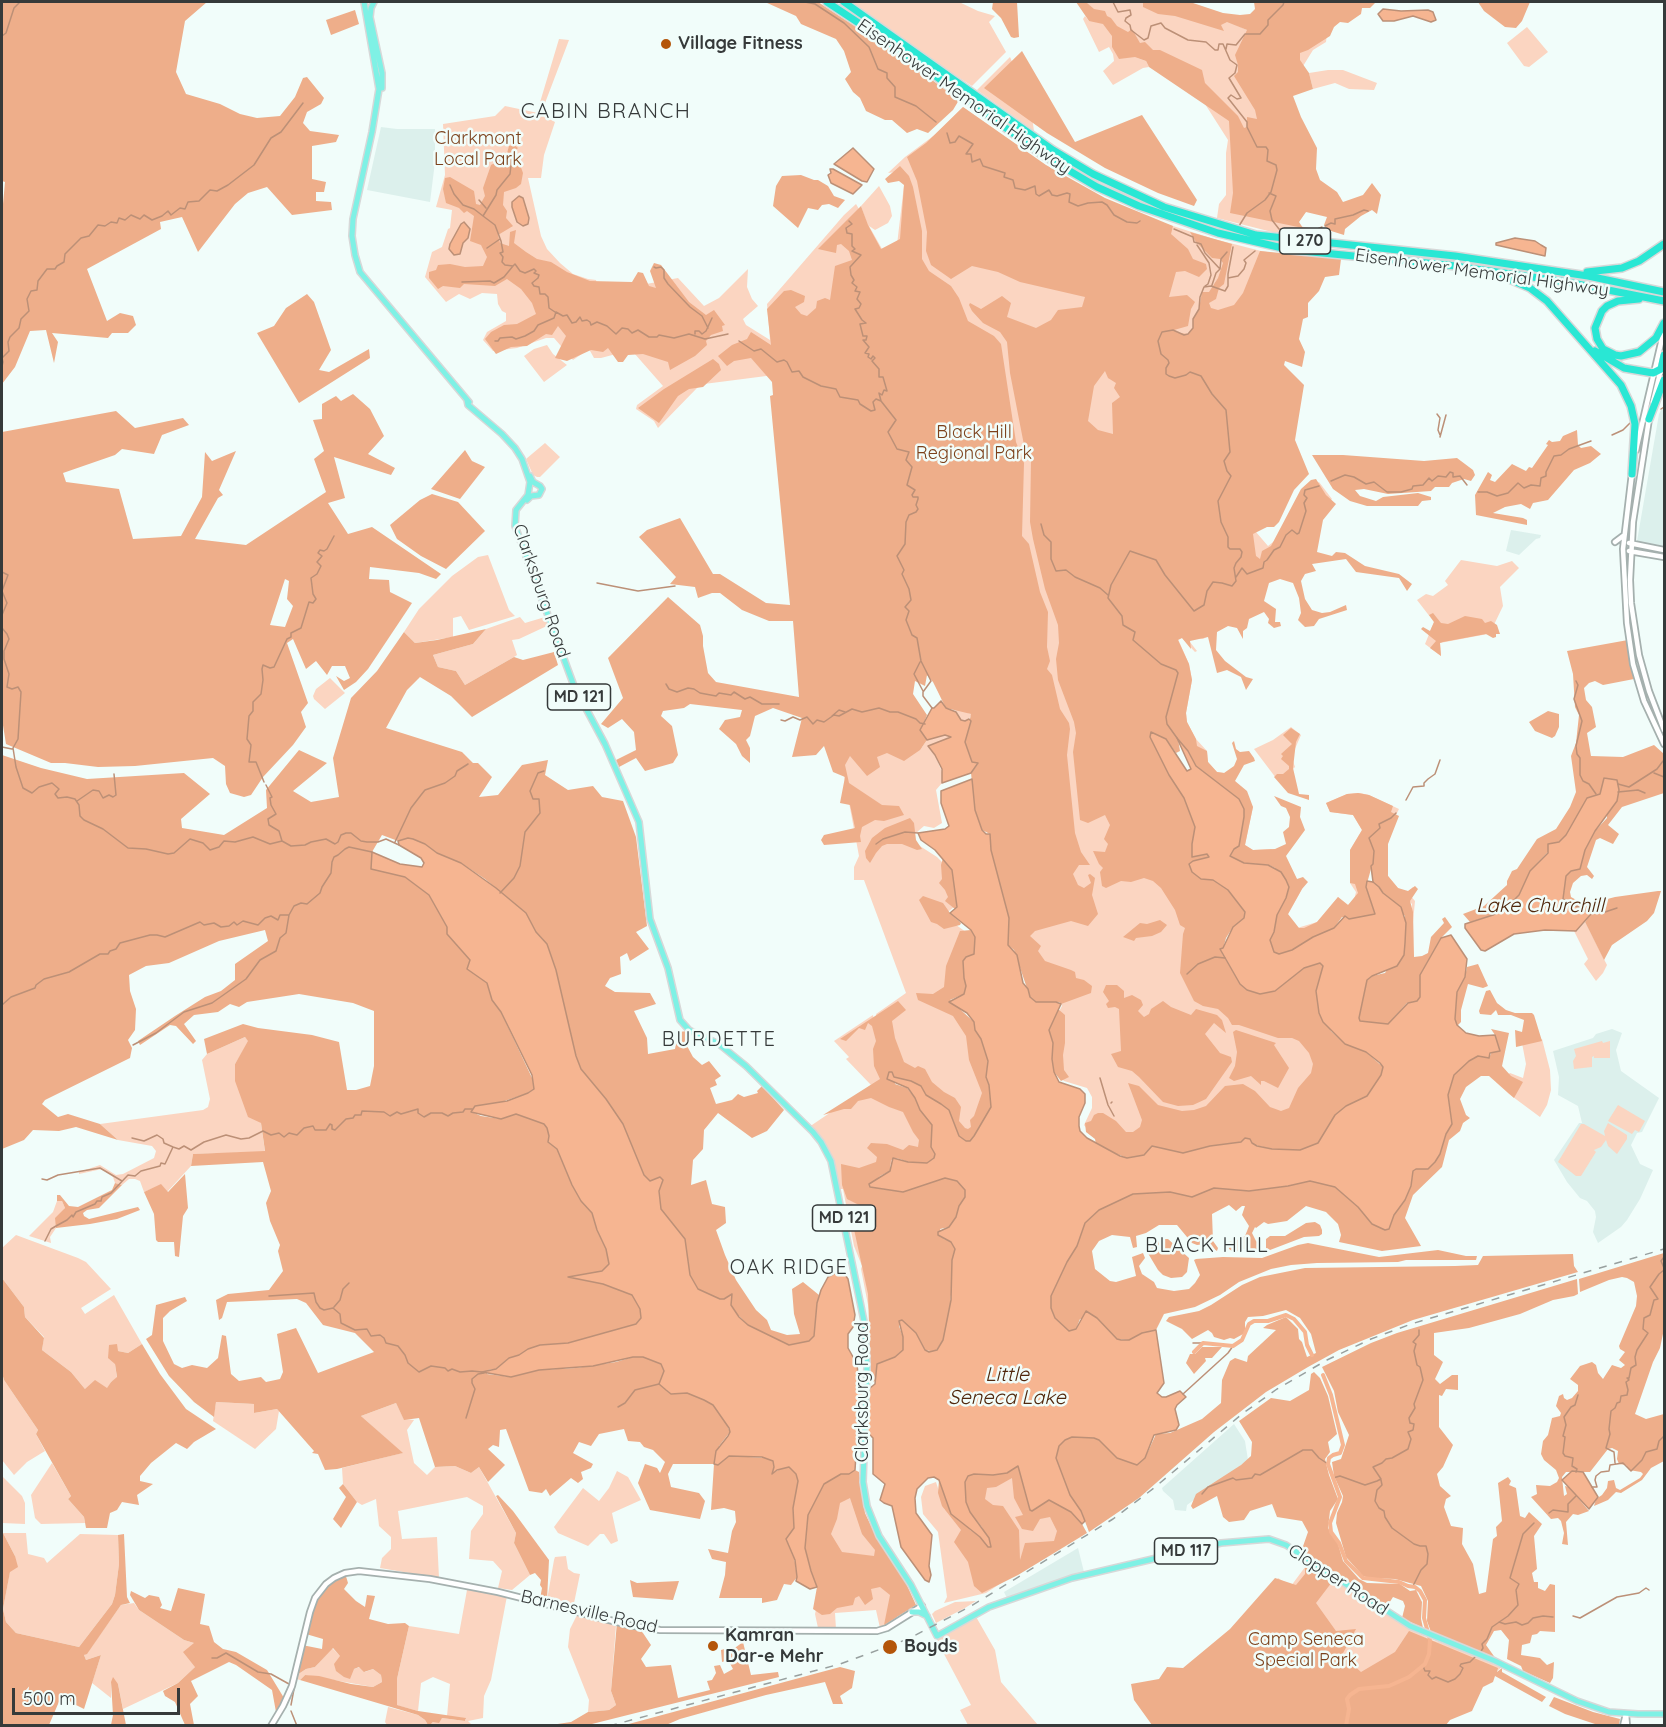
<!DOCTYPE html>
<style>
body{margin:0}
#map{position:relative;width:1666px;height:1727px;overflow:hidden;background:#f1fdfa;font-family:Quicksand,sans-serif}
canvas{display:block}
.frame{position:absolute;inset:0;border:3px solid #363a3a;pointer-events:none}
.scale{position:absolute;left:12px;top:1688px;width:168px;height:27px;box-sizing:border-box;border:3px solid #363a3a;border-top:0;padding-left:8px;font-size:18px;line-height:21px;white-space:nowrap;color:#363a3a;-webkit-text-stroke:4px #f1fdfa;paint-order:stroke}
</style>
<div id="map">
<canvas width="1666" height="1727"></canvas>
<div class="frame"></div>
<div class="scale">500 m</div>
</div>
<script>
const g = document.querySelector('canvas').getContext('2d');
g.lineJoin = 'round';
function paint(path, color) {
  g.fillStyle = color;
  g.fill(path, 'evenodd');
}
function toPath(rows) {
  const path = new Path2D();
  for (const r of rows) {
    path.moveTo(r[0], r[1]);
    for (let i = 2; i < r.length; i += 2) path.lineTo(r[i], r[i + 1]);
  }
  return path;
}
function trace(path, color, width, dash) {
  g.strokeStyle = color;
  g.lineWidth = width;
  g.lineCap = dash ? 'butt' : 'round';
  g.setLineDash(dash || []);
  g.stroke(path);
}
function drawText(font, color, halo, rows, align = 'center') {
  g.font = font + ' Quicksand,sans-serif';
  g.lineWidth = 5;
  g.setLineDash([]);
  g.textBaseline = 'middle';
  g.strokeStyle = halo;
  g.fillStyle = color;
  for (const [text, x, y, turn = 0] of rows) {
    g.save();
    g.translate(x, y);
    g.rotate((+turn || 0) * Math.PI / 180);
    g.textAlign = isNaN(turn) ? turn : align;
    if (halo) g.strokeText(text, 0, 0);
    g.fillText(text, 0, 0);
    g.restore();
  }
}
const built = toPath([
 [381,127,397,129,435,129,435,162,430,202,367,190],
 [1664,404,1664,546,1637,541,1659,414],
 [1511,530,1541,535,1540,538,1536,539,1519,555,1506,551],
 [1612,1029,1622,1033,1616,1050,1621,1071,1659,1098,1642,1132,1637,1133,1631,1145,1640,1164,1653,1170,1640,1199,1627,1220,1621,1227,1598,1243,1593,1232,1596,1217,1595,1211,1587,1201,1580,1198,1567,1182,1554,1160,1579,1123,1582,1123,1578,1106,1558,1095,1559,1077,1553,1051,1593,1038,1596,1034],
 [1234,1424,1245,1441,1248,1460,1187,1505,1186,1511,1175,1510,1173,1500,1163,1491,1162,1488],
 [1078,1548,1084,1572,1007,1598,1004,1592]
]);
const green = toPath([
 [841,2,959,2,978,11,995,16,989,22,1006,52,972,86],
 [1086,2,1187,2,1247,30,1241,42,1261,2,1370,8,1360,8,1328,25,1326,42,1313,50,1300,71,1281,85,1317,180,1341,198,1337,203,1314,200,1296,226,1313,228,1313,236,1272,232,1217,218,1219,204,1226,195,1226,153,1228,140,1205,104,1204,80,1135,57,1146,61,1149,67,1143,68,1113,85,1103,71,1114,61,1113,54,1109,47,1099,52,1083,19,1085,16,1089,21,1093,9],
 [1527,27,1548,52,1529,67,1524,66,1507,43],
 [559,39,569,40,542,111,538,109],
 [1010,57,1030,103,1034,131,977,90],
 [1328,70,1343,70,1377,83,1374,90,1349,89,1335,83,1313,89,1309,73],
 [505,106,538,113,555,122,544,155,541,178,528,178,541,236,547,249,560,263,573,274,588,279,596,280,599,293,678,278,704,306,719,298,748,269,747,287,752,299,758,306,743,319,746,325,770,340,767,304,844,215,856,204,866,221,861,206,879,186,890,206,892,216,888,223,875,230,869,226,894,270,905,177,896,172,888,173,905,157,936,134,963,107,1051,169,1115,204,1157,221,1214,239,1261,251,1301,257,1224,368,1256,532,1268,546,1297,523,1303,490,1319,482,1332,499,1318,513,1305,557,1308,561,1255,580,1251,607,1246,616,1203,639,1186,637,1197,651,1195,652,1182,638,1178,639,1189,664,1192,680,1186,713,1187,722,1196,739,1207,751,1208,762,1217,772,1225,773,1235,781,1253,807,1245,845,1253,850,1271,849,1285,856,1302,889,1286,918,1294,929,1317,922,1338,897,1348,905,1353,904,1356,892,1350,883,1350,850,1362,830,1353,815,1330,812,1326,803,1347,794,1360,793,1369,795,1399,809,1385,837,1384,871,1398,888,1406,893,1413,887,1415,889,1409,894,1415,901,1412,933,1414,963,1420,964,1413,982,1405,993,1401,1005,1389,1017,1383,1021,1361,1019,1359,1011,1362,997,1368,992,1373,982,1407,972,1412,904,1408,900,1393,896,1383,887,1376,867,1375,846,1369,842,1372,849,1364,882,1364,893,1371,913,1349,916,1343,911,1331,927,1314,933,1288,948,1279,950,1272,948,1272,936,1275,933,1278,917,1285,897,1290,890,1290,882,1283,870,1273,860,1245,859,1231,852,1239,843,1244,807,1238,797,1195,763,1187,751,1174,726,1173,694,1179,678,1171,643,1166,632,1155,626,1144,632,1134,625,1110,594,1122,563,1110,576,1105,590,1105,598,1127,639,1158,670,1147,681,1145,696,1137,720,1147,747,1152,750,1159,763,1158,771,1162,777,1168,779,1184,814,1187,833,1185,842,1185,862,1197,875,1226,890,1240,911,1240,917,1228,928,1222,942,1217,947,1208,947,1208,949,1219,953,1229,965,1239,985,1247,991,1261,995,1274,991,1308,968,1316,965,1319,970,1314,989,1319,1015,1324,1024,1335,1039,1367,1053,1376,1066,1376,1073,1358,1096,1340,1103,1330,1112,1318,1137,1311,1144,1296,1148,1285,1145,1265,1145,1247,1133,1241,1138,1202,1144,1147,1141,1144,1148,1136,1154,1118,1152,1093,1137,1084,1125,1092,1108,1092,1097,1087,1088,1064,1081,1056,1072,1056,1042,1051,1026,1062,1006,1058,997,1044,998,1036,995,1027,979,1022,958,1017,946,1012,940,1013,923,1011,909,1006,902,1003,872,991,833,980,825,977,811,973,781,976,770,984,764,984,757,980,760,972,756,968,749,975,719,980,713,980,702,977,701,968,713,972,714,969,719,965,721,961,720,956,711,944,705,921,653,919,639,913,627,904,621,901,649,897,653,909,700,906,705,894,711,883,710,912,732,922,747,927,740,945,735,951,737,928,746,935,755,942,772,942,783,936,790,942,823,934,828,924,826,909,839,937,857,948,868,954,898,954,907,949,911,942,910,941,914,970,935,971,949,961,956,959,969,961,990,949,996,938,995,947,1008,965,1016,970,1024,971,1034,975,1037,985,1064,982,1077,986,1090,986,1106,975,1121,969,1134,960,1135,949,1108,926,1094,920,1084,897,1073,885,1061,876,1014,906,993,864,880,854,880,854,867,859,856,830,701,801,698,792,571,774,375,704,384,697,388,658,428,654,421,636,409,637,405,663,386,627,345,616,354,601,358,594,358,589,349,573,360,554,338,546,338,517,348,493,351,483,340,487,332,506,321,506,313,502,311,498,304,497,294,482,293,470,299,459,294,446,302,425,277,432,252,442,247,448,229,450,228,452,210,436,207,445,175,443,124,495,116],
 [547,345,553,354,567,365,544,382,524,356,534,349],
 [545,443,560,457,540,477,537,477,533,475,526,459],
 [488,555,509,610,515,616,469,630,461,616,453,618,453,637,415,643,404,632,419,609,452,576,478,557],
 [1461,560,1497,566,1512,561,1519,568,1500,587,1503,606,1491,631,1493,633,1440,643,1441,656,1425,644,1434,622,1417,600,1426,594,1433,596,1448,585,1445,581],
 [520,617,525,623,545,617,549,625,519,639,512,640,517,655,514,657,465,685,456,671,438,667,433,655,473,644,486,629],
 [330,678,345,693,325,709,314,699,313,696,316,689],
 [1291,727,1301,735,1294,751,1293,761,1295,767,1279,782,1254,749,1273,740],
 [1585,922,1607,965,1603,973,1596,981,1584,964,1588,959,1574,931,1577,931],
 [873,1015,879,1056,929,1145,887,1166,864,1200,878,1363,870,1350,869,1310,861,1269,862,1266,854,1246,843,1189,840,1189,832,1158,809,1127,871,1085,846,1059,849,1057,834,1041],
 [245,1037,249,1041,235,1064,261,1123,265,1152,193,1154,191,1166,167,1192,161,1185,144,1192,140,1181,135,1179,129,1179,122,1185,115,1183,113,1177,102,1169,79,1174,79,1172,100,1165,116,1175,123,1174,154,1158,156,1151,152,1146,118,1140,100,1124,203,1110,208,1107,210,1099,202,1060,207,1054],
 [1542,1039,1550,1070,1551,1090,1547,1105,1540,1117,1509,1094,1496,1082,1510,1073,1523,1078,1526,1064,1522,1043],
 [1602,1041,1603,1043,1610,1041,1610,1058,1594,1058,1594,1056,1592,1057,1592,1067,1574,1069,1573,1061,1576,1056,1574,1049],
 [1618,1105,1645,1121,1639,1132,1635,1130,1632,1134,1608,1121],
 [1608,1123,1627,1135,1627,1139,1617,1154,1608,1146,1606,1140,1601,1147,1594,1150,1596,1152,1581,1176,1576,1176,1558,1162,1581,1124,1584,1124,1605,1136,1604,1131],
 [57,1201,62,1201,65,1208,57,1221,56,1228,50,1237,51,1243,29,1236,53,1212],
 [16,1235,78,1258,86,1262,111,1289,81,1308,85,1314,114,1295,142,1344,128,1353,118,1351,115,1364,117,1378,111,1382,107,1389,85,1389,71,1372,42,1350,44,1337,25,1317,24,1307,2,1278,2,1248],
 [2,1373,4,1380,38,1430,36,1434,45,1451,27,1462,14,1475,2,1460],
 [216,1402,254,1404,254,1413,277,1409,279,1411,276,1429,255,1449,213,1421],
 [396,1403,404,1419,414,1420,407,1430,414,1463,427,1475,435,1467,455,1466,471,1473,479,1467,516,1533,514,1543,530,1575,512,1590,498,1588,502,1571,493,1561,469,1559,471,1531,483,1514,483,1506,467,1497,398,1511,402,1539,437,1537,439,1578,380,1568,382,1558,391,1549,391,1537,379,1526,376,1499,362,1505,357,1502,343,1484,342,1468,402,1453,361,1416],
 [52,1463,71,1496,68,1499,84,1517,85,1523,41,1524,35,1518,31,1495],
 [1016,1470,1047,1505,1080,1532,986,1593,944,1603,947,1597,938,1532,923,1514,921,1497,925,1486,936,1482,945,1510,967,1482],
 [617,1471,628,1477,641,1500,612,1513,618,1541,611,1544,604,1534,600,1534,588,1546,558,1533,554,1527,583,1488,599,1501,609,1488],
 [2,1476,22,1496,25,1503,25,1524,2,1523],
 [838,1479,861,1510,889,1564,897,1620,880,1628,876,1610,835,1613,836,1629,818,1628,815,1614,821,1589],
 [3,1533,26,1533,28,1554,44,1558,47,1563,80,1534,118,1535,119,1564,115,1595,112,1604,79,1647,16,1633,6,1622,3,1609,10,1571,15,1556],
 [566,1556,568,1569,574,1573,580,1574,573,1608,547,1600,554,1560,555,1557],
 [1308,1563,1409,1629,1432,1640,1468,1651,1502,1667,1429,1725,1212,1726,1226,1648,1278,1578,1291,1586],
 [467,1590,507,1596,491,1680,484,1696,483,1718,468,1721,472,1725,430,1725,433,1722,442,1718,465,1721,466,1719,447,1716,450,1684,433,1677,421,1683,418,1711,396,1705,397,1679,409,1626,459,1634],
 [976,1601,965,1608,936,1623,932,1614,935,1611,955,1602],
 [134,1603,139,1610,184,1640,194,1643,195,1667,178,1683,123,1709,118,1684,111,1682,111,1698,92,1683,101,1655,86,1660,84,1655,87,1653,121,1605],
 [578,1613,616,1625,611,1691,616,1705,609,1710,588,1712,589,1700,568,1647,570,1629],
 [975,1615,995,1650,1001,1682,1038,1725,968,1725,960,1710,971,1705,935,1637],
 [332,1648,354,1669,360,1667,365,1672,373,1669,381,1675,382,1682,373,1687,305,1675,300,1680,296,1679,297,1675,306,1669,315,1667],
 [388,1707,418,1715,425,1720,428,1725,387,1725,385,1722]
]);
const forest = toPath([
 [2,2,207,2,185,21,176,72,186,94,220,104,240,114,257,118,280,116,295,97,303,78,307,77,324,98,321,104,307,112,303,123,310,131,339,135,336,142,312,146,312,179,326,182,324,192,316,192,316,201,331,202,332,210,292,215,267,187,248,193,235,204,198,252,182,217,160,222,161,229,87,269,107,321,120,313,133,316,136,325,128,333,112,333,108,338,52,333,58,342,54,363,46,330,30,331,15,367,2,384,2,215,5,182,2,181],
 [765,2,818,2,893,51,959,100,953,110,928,133,917,129,907,133,892,120,885,120,866,111,860,98,853,92,845,79,851,72,844,51,836,39,801,24,796,16],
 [993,2,1017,2,1019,37,1014,38,1011,37,1001,18,992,9],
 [1076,2,1086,2,1094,9,1105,11,1107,16,1111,18,1117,26,1128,32,1132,29,1140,43,1145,42,1153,50,1160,50,1202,70,1205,83,1238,116,1244,128,1247,127,1247,117,1257,119,1255,110,1234,76,1238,72,1238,65,1235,55,1247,30,1227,22,1221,25,1224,31,1175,16,1158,14,1143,7,1143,2,1190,2,1223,13,1240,15,1250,14,1255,9,1254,2,1380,2,1375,3,1370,8,1362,8,1361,14,1348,23,1340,22,1334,27,1330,36,1308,50,1300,53,1300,60,1309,73,1313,89,1293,96,1301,117,1317,148,1316,169,1320,180,1337,192,1343,202,1363,195,1372,183,1381,195,1377,214,1372,210,1361,216,1345,229,1344,235,1328,230,1324,225,1327,217,1306,212,1299,222,1303,228,1230,213,1233,193,1229,121,1149,67,1146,61,1135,57,1119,59,1112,47,1112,36,1103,24,1089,21],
 [1478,2,1530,2,1522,21,1516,28,1505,27,1484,11],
 [355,10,359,24,331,35,326,20],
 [1022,51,1075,142,1142,115,1197,200,1194,206,1158,193,1105,168,1047,133,984,88],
 [963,107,1046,165,1105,198,1173,226,1171,234,1188,249,1193,259,1206,264,1207,269,1199,277,1185,271,1176,272,1169,297,1187,295,1195,302,1191,309,1188,326,1174,330,1178,333,1188,334,1193,328,1193,319,1199,309,1202,292,1209,292,1218,278,1223,263,1220,259,1212,258,1196,242,1190,232,1232,244,1224,284,1219,288,1216,299,1209,303,1211,308,1218,310,1234,305,1243,293,1260,251,1341,259,1339,275,1325,277,1319,291,1308,303,1308,317,1303,319,1299,339,1305,352,1302,367,1285,361,1284,365,1304,385,1295,440,1309,474,1294,490,1279,522,1274,527,1267,527,1253,534,1256,556,1260,559,1262,551,1271,546,1301,489,1311,480,1316,479,1326,495,1336,504,1323,520,1317,552,1332,556,1336,552,1345,553,1365,566,1399,574,1412,584,1407,591,1399,578,1356,572,1346,559,1312,564,1316,571,1305,574,1301,581,1305,599,1312,610,1322,613,1330,612,1346,605,1347,610,1319,619,1314,626,1305,627,1298,620,1301,613,1299,598,1293,583,1280,579,1269,583,1264,601,1276,609,1275,622,1280,622,1281,626,1274,628,1268,623,1269,619,1264,612,1249,619,1247,628,1243,631,1243,639,1237,628,1228,626,1217,632,1216,650,1225,661,1246,677,1253,679,1246,690,1241,677,1227,670,1217,673,1208,637,1190,641,1191,649,1182,638,1178,640,1189,664,1192,680,1186,713,1187,722,1196,739,1197,746,1207,751,1208,762,1217,772,1224,773,1234,766,1237,759,1232,743,1234,741,1236,749,1240,752,1249,751,1254,758,1255,761,1244,765,1235,781,1247,791,1253,807,1245,845,1253,850,1275,849,1286,844,1283,832,1289,827,1290,817,1286,808,1281,806,1274,796,1301,807,1300,817,1305,830,1286,856,1297,879,1303,877,1308,882,1302,889,1288,914,1299,928,1304,928,1317,922,1338,897,1348,905,1358,893,1355,884,1350,883,1350,850,1362,830,1353,815,1330,812,1326,803,1347,794,1358,793,1369,795,1393,806,1391,812,1399,816,1388,844,1388,876,1398,888,1408,891,1415,886,1418,889,1410,901,1413,912,1414,957,1422,956,1428,953,1431,937,1444,923,1442,919,1445,917,1452,927,1441,938,1420,975,1420,998,1417,1001,1407,1003,1388,1024,1360,1021,1359,1018,1367,980,1372,976,1385,973,1405,943,1405,916,1373,882,1371,869,1366,887,1375,914,1349,919,1342,917,1334,928,1313,937,1292,950,1279,954,1274,952,1270,940,1274,932,1277,915,1286,898,1275,868,1269,865,1244,863,1230,856,1234,849,1239,799,1196,766,1188,751,1178,739,1180,751,1176,753,1166,739,1151,733,1150,737,1169,775,1184,798,1195,827,1192,844,1192,857,1208,854,1209,857,1193,861,1201,879,1213,880,1228,890,1245,912,1244,918,1233,927,1226,938,1222,953,1240,984,1247,990,1260,994,1275,991,1304,968,1320,963,1323,966,1316,991,1331,1031,1345,1044,1366,1052,1383,1067,1381,1075,1367,1096,1346,1106,1335,1115,1318,1143,1314,1146,1300,1150,1272,1149,1241,1142,1210,1146,1183,1153,1152,1146,1144,1155,1127,1158,1102,1148,1096,1144,1095,1139,1086,1132,1085,1123,1091,1121,1094,1115,1098,1113,1103,1113,1116,1121,1126,1132,1133,1132,1140,1127,1142,1120,1128,1083,1139,1086,1158,1105,1182,1111,1194,1110,1206,1106,1225,1086,1243,1084,1255,1091,1270,1107,1281,1111,1289,1108,1298,1088,1311,1073,1313,1064,1309,1053,1299,1041,1292,1038,1278,1038,1239,1025,1232,1025,1228,1018,1218,1009,1203,1006,1194,1001,1180,973,1183,934,1185,928,1180,925,1175,910,1161,888,1153,881,1144,878,1131,882,1121,881,1106,888,1102,886,1100,872,1103,868,1099,864,1093,851,1105,852,1108,844,1104,839,1110,825,1105,815,1088,823,1080,820,1073,752,1076,733,1074,722,1058,680,1056,659,1059,643,1058,625,1045,589,1033,539,1030,522,1031,460,1024,445,1010,373,1007,342,1000,332,983,323,972,311,969,305,970,303,981,309,1002,296,1011,303,1007,317,1036,328,1051,320,1058,310,1082,307,1085,297,1020,282,998,272,972,266,951,279,931,265,926,251,927,232,917,181,907,157,926,143],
 [1105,371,1108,378,1116,383,1114,388,1120,397,1112,403,1113,434,1098,430,1088,421,1094,386],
 [514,145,518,148,515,151,523,173,521,184,516,188,504,192,503,205,507,211,506,218,513,226,498,235,500,243,509,246,510,232,516,230,514,243,526,252,537,259,551,262,567,272,590,281,632,282,638,272,643,273,649,286,656,288,650,271,654,263,661,265,689,302,706,315,714,310,725,325,722,326,723,331,711,335,706,341,707,345,695,356,670,370,668,362,643,354,628,355,623,362,618,362,608,348,603,352,591,350,567,361,555,358,566,336,558,326,552,335,546,334,527,346,511,347,496,354,485,339,491,332,504,325,517,324,536,314,532,303,521,289,507,279,495,286,464,284,460,288,443,286,438,289,429,278,429,272,436,270,438,265,450,264,465,267,483,266,487,257,481,245,470,241,474,216,467,211,464,213,459,208,446,203,443,189,445,178,450,177,474,191,476,204,480,205,485,196,483,188,491,165,506,157,509,146],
 [900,166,909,176,913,187,922,231,922,259,929,271,951,286,959,298,968,321,994,336,1001,344,1016,442,1024,463,1022,536,1029,544,1040,592,1048,612,1047,647,1050,661,1047,669,1052,675,1060,709,1069,723,1070,729,1067,755,1075,833,1081,852,1090,865,1079,865,1073,874,1078,885,1084,888,1091,883,1088,875,1090,874,1095,878,1092,895,1098,914,1088,926,1071,921,1035,931,1030,936,1041,946,1038,951,1045,961,1071,970,1075,972,1076,978,1084,980,1092,986,1091,993,1061,1004,1059,1002,1036,1002,1030,997,1014,950,1008,945,1009,918,991,850,990,834,982,830,975,810,971,773,978,764,972,762,965,742,971,714,946,708,933,682,927,675,925,686,915,681,913,694,927,715,921,730,927,740,920,750,904,761,887,753,877,757,880,767,867,776,850,756,845,765,849,783,882,805,899,806,904,815,884,821,875,820,862,827,860,836,861,842,824,845,821,840,824,835,855,828,850,805,840,803,845,777,833,772,824,746,816,755,792,757,802,718,773,708,755,716,750,736,746,740,750,748,750,763,742,756,736,744,719,729,725,720,740,717,742,710,690,704,684,708,663,711,661,716,672,726,678,755,673,763,645,771,636,758,619,767,616,760,636,750,634,732,622,719,608,728,601,724,623,698,608,658,668,597,700,625,703,636,703,646,708,673,716,682,799,697,793,621,769,621,742,610,720,593,712,593,698,598,695,587,670,584,676,577,639,537,647,530,680,518,713,574,720,574,766,603,790,605,770,396,773,395,772,382,751,358,734,361,727,366,718,356,732,345,747,339,751,332,771,345,767,309,784,291,791,290,805,296,804,302,795,307,801,314,807,316,816,308,817,301,825,298,830,300,835,266,852,260,849,251,841,244,837,245,836,253,818,249,861,206,868,225,881,249,900,239,904,185,899,181,888,183,885,179],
 [801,175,814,180,818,180,828,186,834,196,845,200,838,208,829,204,822,205,818,210,808,208,798,228,773,206,776,186,782,176],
 [307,294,314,302,331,350,319,370,329,372,369,349,370,358,299,403,257,333,274,326,286,308],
 [713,359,719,364,721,370,703,387,689,389,678,396,659,423,638,408,664,389],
 [353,394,370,409,384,436,368,454,395,468,391,475,334,457,345,498,328,503,348,534,372,527,441,574,436,579,419,573,370,567,369,579,389,580,390,592,412,603,368,669,356,682,344,690,336,676,344,681,350,678,345,666,332,666,327,675,316,661,306,669,293,639,287,643,308,703,301,712,306,727,293,745,263,777,251,795,244,797,230,793,226,784,225,766,213,758,135,766,98,767,65,763,51,763,6,744,2,719,2,432,116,411,135,428,183,418,189,425,162,435,154,454,122,449,115,455,63,473,66,482,119,489,133,539,181,536,202,497,205,452,212,461,236,451,219,490,223,495,218,498,195,539,246,545,326,492,314,459,324,451,313,420,322,419,322,404,336,396,341,401],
 [285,579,289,581,287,599,293,606,285,627,270,625],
 [1577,430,1578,445,1581,448,1591,446,1601,454,1590,463,1574,470,1548,500,1533,503,1530,509,1521,504,1505,507,1493,513,1523,518,1527,520,1527,525,1476,515,1475,495,1488,472,1492,475,1490,480,1495,482,1512,464,1526,471,1529,467,1532,468,1548,445,1546,444,1549,440,1552,442,1560,441,1563,436],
 [465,450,472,461,485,467,460,499,431,489],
 [1312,455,1343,455,1424,461,1457,458,1473,470,1475,475,1471,481,1464,479,1452,483,1449,487,1435,487,1431,491,1388,494,1364,489,1355,490,1360,496,1376,501,1383,497,1418,493,1431,497,1431,500,1422,501,1418,506,1367,506,1350,501,1333,489],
 [432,494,458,502,485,531,446,569,421,556,397,539,390,525,420,500],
 [1433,613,1441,623,1448,624,1465,616,1482,619,1485,623,1491,621,1497,625,1500,634,1496,634,1496,637,1493,638,1486,634,1443,642,1440,643,1441,656,1430,648,1436,641,1421,629,1423,627,1430,631,1434,622,1429,615],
 [486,629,473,644,433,655,438,667,456,671,465,685,514,657,523,660,554,652,558,665,472,717,451,696,420,677,407,690,386,728,462,752,473,763,478,763,492,777,479,797,498,795,522,765,548,760,545,775,568,790,593,786,602,797,623,801,636,837,647,926,636,932,649,949,630,961,627,953,620,957,621,974,610,978,605,986,615,992,650,993,656,1004,634,1011,647,1038,648,1054,675,1049,678,1032,688,1031,686,1044,693,1057,702,1065,709,1061,721,1076,715,1080,717,1085,710,1088,716,1104,732,1100,738,1094,744,1097,758,1093,757,1091,762,1086,784,1110,767,1131,752,1138,718,1113,704,1130,703,1149,693,1160,691,1185,706,1180,712,1204,725,1207,726,1223,716,1230,725,1255,736,1280,756,1310,767,1320,771,1330,787,1335,800,1334,794,1314,792,1289,803,1282,819,1295,814,1336,809,1341,789,1345,748,1325,735,1312,731,1305,730,1295,724,1299,720,1299,698,1289,690,1275,688,1260,672,1223,661,1209,659,1191,662,1180,650,1181,644,1175,623,1124,606,1099,581,1069,576,1056,556,970,547,944,536,932,526,913,485,879,461,863,437,853,425,844,413,839,408,838,398,841,382,835,372,852,371,869,405,877,429,895,447,927,447,934,470,960,471,970,487,983,492,1000,501,1012,533,1080,534,1089,528,1093,472,1112,481,1116,501,1119,516,1114,544,1124,548,1128,549,1136,548,1142,557,1149,572,1185,581,1201,592,1213,597,1230,606,1249,609,1264,602,1271,570,1277,603,1284,632,1295,640,1309,641,1318,636,1324,568,1343,540,1345,519,1355,509,1358,496,1369,488,1370,487,1374,511,1377,539,1370,576,1368,616,1362,633,1357,643,1357,661,1364,664,1371,661,1385,666,1390,671,1394,687,1393,704,1400,713,1405,726,1423,730,1432,719,1446,721,1461,729,1456,768,1458,773,1461,774,1467,772,1473,783,1468,789,1467,796,1474,798,1481,793,1508,794,1528,791,1535,797,1577,791,1585,784,1584,777,1600,762,1603,762,1598,719,1598,725,1575,726,1562,712,1559,708,1549,728,1553,732,1531,736,1522,735,1511,724,1508,711,1510,714,1464,673,1464,668,1474,671,1487,699,1493,705,1501,700,1519,650,1510,638,1483,645,1464,657,1468,660,1473,665,1462,653,1450,644,1447,640,1442,628,1441,624,1429,599,1434,591,1446,579,1442,573,1453,593,1464,591,1468,581,1472,583,1479,578,1483,571,1478,550,1496,546,1489,542,1493,529,1491,506,1429,500,1430,499,1447,493,1445,488,1449,505,1465,488,1482,479,1467,471,1473,455,1466,435,1467,419,1418,404,1420,396,1403,361,1416,403,1453,337,1469,325,1470,318,1454,312,1453,314,1451,277,1409,254,1413,254,1404,216,1402,214,1417,194,1402,169,1376,146,1339,152,1335,156,1305,185,1297,187,1301,170,1311,163,1318,163,1341,174,1364,182,1368,192,1365,207,1368,218,1358,222,1335,226,1336,231,1374,239,1381,261,1377,266,1382,280,1379,283,1372,277,1334,296,1328,318,1373,374,1352,355,1333,323,1325,306,1303,297,1299,227,1302,222,1318,219,1320,216,1300,228,1294,269,1290,283,1271,278,1251,280,1245,270,1221,266,1203,271,1191,263,1162,191,1166,193,1154,265,1151,261,1123,248,1117,235,1081,235,1064,248,1041,245,1037,207,1054,204,1039,243,1024,258,1028,312,1035,339,1042,347,1090,356,1090,370,1086,374,1066,374,1011,353,1003,299,994,247,1002,239,1007,230,1004,218,1012,194,1015,184,1024,196,1041,193,1044,176,1026,170,1025,140,1045,138,1041,175,1016,205,997,221,991,235,980,235,964,268,941,265,930,219,941,169,963,146,966,129,975,130,991,136,1009,135,1030,128,1040,132,1048,130,1058,45,1100,42,1104,58,1117,68,1114,100,1124,118,1140,76,1127,59,1131,33,1130,24,1140,2,1149,2,755,41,768,87,779,184,773,210,794,181,819,182,828,224,835,267,808,266,790,299,750,327,763,293,791,311,802,339,797,333,758,351,698,377,671,404,632,415,643,437,640],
 [1628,640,1634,679,1603,685,1595,681,1589,683,1584,688,1586,700,1592,707,1596,727,1587,733,1591,756,1623,757,1654,745,1664,754,1664,793,1622,807,1608,825,1619,834,1613,844,1600,838,1596,840,1587,867,1594,876,1592,879,1587,875,1581,876,1573,883,1570,892,1571,897,1578,901,1592,903,1615,897,1658,891,1661,891,1654,913,1647,921,1612,945,1604,960,1585,922,1591,914,1563,899,1566,876,1571,871,1580,868,1585,850,1595,831,1607,818,1604,778,1600,794,1566,835,1559,842,1548,844,1548,852,1530,871,1519,895,1509,905,1493,915,1470,922,1463,914,1484,906,1507,885,1507,881,1512,871,1517,869,1537,839,1556,829,1570,807,1576,792,1571,756,1576,743,1579,715,1575,707,1573,674,1567,651],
 [1548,711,1559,714,1559,727,1555,736,1552,738,1535,731,1529,722],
 [1291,728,1300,734,1296,742,1293,768,1299,794,1309,795,1309,800,1288,793,1274,777,1277,774,1283,774,1289,769,1289,766,1281,759,1283,756,1281,754,1292,744,1283,735],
 [910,818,914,823,916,840,922,849,917,850,902,844,887,844,882,846,876,853,870,863,866,858,865,851,872,838,885,828],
 [943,858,952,870,957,907,955,909,945,901,948,897,945,890,939,883,942,879,941,865],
 [923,896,943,903,950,913,961,923,960,925,944,929,937,924,931,922,919,900],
 [1160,920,1167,925,1161,932,1152,936,1136,938,1134,941,1123,937,1140,923,1147,924],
 [971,930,975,937,974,954,969,956,965,966,964,978,966,986,964,994,950,1000,974,1022,975,1030,981,1039,988,1060,986,1077,989,1085,991,1107,974,1136,970,1141,966,1141,959,1136,949,1110,941,1104,926,1095,911,1081,894,1077,895,1084,907,1088,915,1098,920,1110,932,1125,931,1147,935,1154,934,1158,927,1163,908,1162,897,1158,891,1160,890,1171,880,1176,870,1187,903,1192,944,1178,957,1181,965,1190,965,1197,959,1206,957,1217,949,1227,940,1229,944,1239,951,1241,955,1249,949,1317,943,1340,935,1352,925,1350,916,1333,902,1321,899,1326,903,1337,903,1350,895,1357,877,1364,876,1381,871,1382,868,1294,852,1220,860,1214,859,1205,847,1199,842,1185,841,1164,859,1168,876,1162,877,1157,867,1148,871,1143,887,1144,903,1150,909,1145,918,1147,919,1140,913,1132,903,1112,889,1107,871,1098,858,1101,851,1109,844,1109,823,1115,880,1079,874,1066,873,1049,876,1041,872,1026,868,1023,865,1030,859,1028,846,1041,840,1039,898,1001,906,1010,892,1021,895,1038,904,1062,915,1068,918,1066,925,1069,932,1082,944,1092,955,1098,961,1107,959,1121,965,1128,968,1129,971,1127,970,1120,974,1116,982,1093,969,1060,966,1036,953,1016,918,1000,916,993,933,994,944,987,946,966,960,931],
 [1478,964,1488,986,1483,988,1468,984,1461,1010,1461,1022,1457,1026,1455,1019,1457,992,1465,977,1467,967],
 [1106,985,1117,985,1124,991,1124,998,1132,995,1141,1000,1143,1005,1138,1011,1144,1017,1149,1014,1151,1009,1163,1001,1171,1007,1191,1015,1196,1009,1217,1015,1222,1020,1226,1033,1214,1023,1205,1034,1220,1053,1231,1057,1232,1062,1206,1099,1193,1105,1178,1106,1163,1102,1139,1077,1132,1071,1118,1067,1111,1054,1121,1051,1119,1009,1115,1007,1108,1008,1106,1004,1109,1001,1103,992],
 [1490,990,1497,1003,1506,1010,1515,1013,1532,1013,1534,1015,1542,1041,1516,1047,1515,1030,1522,1032,1524,1020,1511,1015,1498,1015,1496,1010,1491,1015,1480,1014,1479,1011,1486,991],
 [1058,1009,1065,1015,1065,1043,1063,1055,1064,1070,1069,1077,1061,1081,1054,1072,1052,1059,1053,1043,1049,1030],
 [1491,1029,1509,1033,1502,1066,1511,1076,1523,1082,1514,1098,1489,1076,1481,1076,1466,1087,1460,1099,1466,1115,1470,1118,1463,1123,1460,1131,1449,1140,1442,1167,1413,1195,1405,1218,1421,1246,1382,1251,1339,1242,1341,1235,1338,1224,1326,1212,1306,1206,1287,1221,1268,1224,1264,1222,1256,1228,1255,1227,1252,1233,1256,1241,1261,1245,1262,1251,1242,1249,1236,1252,1232,1251,1229,1249,1228,1242,1235,1241,1245,1236,1249,1226,1242,1215,1245,1206,1242,1206,1236,1211,1229,1205,1212,1214,1213,1241,1218,1248,1217,1251,1206,1244,1197,1245,1192,1243,1177,1225,1159,1225,1146,1233,1136,1236,1137,1247,1133,1248,1130,1237,1112,1235,1099,1241,1092,1251,1095,1269,1110,1281,1116,1282,1136,1276,1132,1257,1143,1253,1145,1258,1139,1266,1142,1274,1154,1282,1157,1288,1174,1291,1189,1289,1195,1283,1200,1275,1194,1260,1196,1259,1223,1257,1262,1258,1298,1245,1308,1243,1379,1257,1438,1250,1466,1256,1477,1256,1476,1260,1406,1260,1398,1262,1317,1263,1291,1265,1271,1269,1239,1282,1220,1295,1195,1307,1164,1314,1156,1330,1142,1333,1129,1340,1117,1339,1097,1318,1080,1319,1076,1329,1069,1331,1055,1318,1051,1308,1051,1296,1067,1262,1077,1246,1085,1223,1099,1210,1133,1194,1170,1192,1192,1197,1214,1188,1249,1191,1288,1186,1310,1181,1321,1182,1335,1187,1358,1207,1372,1224,1389,1229,1394,1215,1405,1200,1411,1186,1413,1171,1440,1154,1446,1134,1452,1124,1448,1095,1454,1075,1469,1061,1478,1056,1489,1058,1496,1043,1495,1035],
 [1236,1030,1276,1043,1274,1045,1289,1068,1278,1088,1264,1081,1261,1081,1261,1085,1251,1076,1234,1081,1229,1078,1235,1066,1237,1052,1233,1032],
 [185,1174,188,1208,183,1216,179,1257,175,1256,174,1242,158,1242,156,1240,154,1214,144,1192,161,1184,168,1192],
 [115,1183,122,1185,99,1208,87,1210,83,1213,84,1216,89,1219,138,1207,140,1210,117,1219,90,1224,56,1228,55,1218,65,1208,62,1201,57,1201,57,1195,60,1195,69,1206,78,1207,112,1190],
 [1315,1222,1320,1225,1322,1230,1322,1234,1319,1236,1304,1237,1270,1250,1266,1248,1266,1239,1270,1236,1285,1236,1306,1223],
 [1162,1239,1168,1239,1189,1258,1187,1272,1182,1277,1171,1278,1163,1275,1158,1270,1146,1250],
 [1664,1253,1664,1329,1660,1348,1653,1362,1635,1414,1646,1419,1664,1414,1664,1461,1651,1468,1642,1480,1621,1493,1616,1492,1608,1500,1594,1506,1596,1499,1602,1495,1607,1488,1608,1481,1614,1480,1616,1488,1620,1490,1640,1478,1643,1474,1641,1472,1629,1470,1626,1465,1619,1464,1617,1459,1618,1451,1612,1448,1608,1449,1590,1472,1566,1472,1562,1477,1564,1496,1567,1494,1565,1486,1569,1487,1589,1511,1578,1515,1573,1514,1566,1522,1568,1545,1562,1544,1564,1533,1561,1521,1558,1518,1551,1519,1531,1497,1537,1494,1536,1485,1550,1486,1557,1482,1559,1478,1556,1470,1544,1460,1541,1454,1543,1441,1548,1435,1552,1418,1560,1416,1561,1413,1556,1406,1559,1396,1563,1394,1564,1398,1567,1400,1572,1398,1578,1391,1578,1385,1570,1379,1580,1366,1592,1362,1596,1365,1598,1373,1603,1379,1612,1365,1621,1368,1625,1365,1619,1360,1625,1352,1620,1349,1619,1346,1636,1306,1637,1296,1634,1282,1627,1278,1622,1277,1609,1280,1580,1292,1579,1279],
 [1573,1254,1574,1266,1578,1272,1413,1320,1339,1350,1308,1367,1266,1392,1214,1432,1139,1498,1089,1532,1081,1511,1070,1495,1056,1458,1059,1445,1065,1440,1072,1437,1094,1438,1099,1440,1117,1458,1137,1465,1145,1458,1156,1434,1170,1433,1202,1419,1221,1403,1222,1380,1230,1361,1235,1358,1247,1362,1248,1356,1276,1330,1263,1328,1267,1325,1286,1317,1298,1329,1299,1339,1302,1342,1307,1357,1316,1353,1311,1334,1300,1318,1286,1310,1263,1316,1248,1317,1245,1322,1245,1333,1234,1339,1230,1338,1224,1340,1214,1337,1212,1333,1208,1330,1192,1339,1182,1329,1166,1321,1169,1317,1199,1311,1211,1305,1242,1285,1260,1277,1305,1268,1455,1266,1478,1265,1483,1256],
 [2,1278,24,1307,25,1317,44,1338,42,1350,71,1372,85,1389,95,1380,107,1388,111,1382,117,1377,115,1364,108,1358,109,1345,117,1344,118,1351,128,1353,142,1344,160,1374,186,1409,216,1429,194,1442,187,1449,176,1443,151,1463,140,1476,140,1481,153,1484,137,1495,139,1505,122,1502,117,1510,110,1513,107,1528,86,1528,84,1517,68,1499,71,1496,36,1434,38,1430,4,1380,2,1373],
 [1577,1279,1578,1294,1574,1296,1553,1300,1520,1314,1469,1328,1434,1333,1434,1355,1443,1362,1435,1379,1440,1384,1452,1375,1458,1375,1458,1390,1446,1389,1442,1396,1439,1395,1439,1427,1453,1445,1443,1467,1437,1474,1440,1486,1451,1496,1446,1499,1444,1507,1451,1526,1463,1528,1462,1544,1473,1564,1479,1594,1486,1592,1493,1539,1497,1536,1496,1527,1502,1521,1498,1483,1508,1477,1511,1481,1509,1485,1516,1488,1520,1516,1525,1518,1529,1512,1542,1524,1534,1536,1537,1569,1532,1573,1534,1582,1538,1582,1538,1588,1545,1591,1550,1584,1555,1585,1555,1632,1540,1631,1537,1634,1532,1635,1530,1643,1522,1645,1521,1655,1540,1658,1547,1665,1554,1662,1553,1678,1550,1683,1523,1671,1521,1666,1507,1659,1509,1640,1501,1630,1494,1631,1486,1645,1496,1659,1431,1632,1427,1621,1428,1601,1421,1586,1395,1579,1369,1578,1363,1576,1346,1557,1336,1523,1337,1513,1342,1502,1343,1496,1334,1476,1332,1462,1341,1459,1349,1435,1338,1412,1334,1391,1322,1367,1371,1343,1397,1333],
 [1202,1347,1222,1347,1212,1358,1205,1358,1206,1361,1194,1374,1186,1363,1190,1354,1195,1354],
 [1314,1372,1320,1378,1328,1396,1337,1434,1328,1442,1330,1452,1325,1459,1329,1475,1338,1499,1330,1511,1328,1528,1338,1544,1343,1561,1359,1579,1367,1583,1400,1584,1410,1591,1416,1590,1422,1602,1421,1619,1423,1628,1402,1618,1405,1606,1403,1601,1393,1597,1386,1608,1301,1552,1308,1532,1302,1521,1277,1517,1272,1504,1250,1511,1244,1520,1229,1522,1223,1517,1217,1496,1193,1509,1191,1506,1196,1494,1241,1465,1251,1456,1252,1442,1239,1421,1271,1398,1290,1401,1309,1390,1311,1374],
 [1018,1466,1032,1511,1048,1500,1058,1504,1071,1512,1082,1524,1087,1533,1018,1575,982,1593,974,1586,968,1562,954,1542,961,1530,942,1506,938,1493,939,1480,970,1530,980,1537,988,1547,982,1527,970,1512,966,1502,965,1482,968,1476,974,1474,993,1475,1007,1473],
 [1012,1478,1014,1498,1023,1515,1015,1517,1022,1529,1033,1531,1040,1519,1050,1517,1057,1531,1054,1541,1025,1543,1020,1560,1019,1530,1003,1506,993,1505,985,1499,987,1488,996,1487],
 [855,1470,859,1472,865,1513,874,1532,905,1581,916,1605,884,1625,890,1595,880,1587,871,1589,873,1599,865,1605,859,1596,855,1598,853,1605,837,1608,830,1614,822,1615,813,1609,817,1587,811,1571,805,1548,808,1515,824,1484,841,1474,849,1474],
 [850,1498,862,1534,875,1550,874,1556,842,1552,831,1534,837,1519,840,1503],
 [343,1484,357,1502,341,1528,333,1519,346,1497,339,1488],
 [498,1495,513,1511,549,1560,547,1600,540,1599,542,1588,540,1585,541,1580,535,1573,530,1575,514,1543,516,1533,496,1496],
 [3,1533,15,1556,18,1567,10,1572,3,1609,6,1622,16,1633,79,1647,112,1604,115,1595,119,1564,118,1535,124,1534,127,1597,130,1603,121,1605,87,1654,84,1655,86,1660,101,1655,84,1709,72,1703,68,1699,61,1697,49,1725,2,1725,2,1534],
 [1305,1561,1332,1582,1316,1603,1336,1631,1356,1629,1342,1655,1361,1672,1395,1652,1409,1631,1498,1668,1497,1672,1502,1668,1502,1672,1546,1697,1542,1702,1495,1676,1493,1682,1483,1687,1472,1711,1450,1720,1446,1725,1152,1725,1134,1700,1131,1684,1159,1679,1167,1667,1183,1668,1230,1629,1275,1578,1296,1585,1305,1574],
 [345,1573,348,1583,344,1589,356,1601,365,1607,367,1595,375,1596,369,1619,388,1624,405,1623,409,1626,397,1679,397,1705,418,1711,466,1718,465,1721,442,1718,439,1723,433,1722,430,1725,428,1725,425,1720,418,1715,300,1680,305,1675,319,1676,351,1684,373,1687,382,1682,381,1675,373,1669,364,1672,359,1667,354,1669,350,1679,344,1677,336,1671,334,1664,340,1656,333,1648,315,1667,306,1669,297,1675,302,1645,322,1649,323,1639,306,1634,315,1598,326,1584],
 [630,1580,637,1583,679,1581,673,1600,633,1597],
 [178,1588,205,1594,200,1624,209,1626,214,1642,223,1649,236,1652,267,1670,284,1698,276,1712,272,1690,236,1665,229,1662,191,1681,198,1696,190,1704,194,1725,185,1725,175,1702,165,1696,163,1691,178,1683,195,1667,183,1652,194,1643,184,1640,139,1610,130,1595,131,1591,145,1598,149,1595,159,1597,162,1605,160,1608,171,1611],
 [617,1622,639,1627,651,1645,641,1659,646,1667,671,1665,678,1698,710,1690,707,1681,712,1680,716,1673,714,1666,720,1665,724,1674,733,1669,728,1660,722,1662,721,1650,728,1648,732,1650,743,1642,751,1675,778,1672,779,1677,588,1725,544,1726,571,1722,588,1712,609,1710,616,1705,611,1691],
 [840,1667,855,1671,852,1688,840,1696,843,1704,833,1704,825,1682,766,1695,680,1719,666,1725,625,1725],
 [113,1677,118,1684,126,1725,111,1725,113,1715,111,1682],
 [1554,1697,1593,1712,1620,1719,1619,1725,1598,1725,1565,1714,1549,1706]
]);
const water = toPath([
 [1383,9,1401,11,1428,10,1433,12,1436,20,1431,22,1413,16,1394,21,1383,21,1378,14,1383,9],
 [853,148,874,169,867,182,862,181,834,164,853,148],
 [830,169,833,169,862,185,853,194,831,183,828,175,831,173,830,169],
 [519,196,523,198,529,218,528,224,523,226,517,222,512,207,512,202,519,196],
 [464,222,470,229,468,238,463,243,460,254,454,255,449,249,450,244,461,224,464,222],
 [1515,238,1535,241,1541,245,1546,248,1545,256,1496,245,1496,243,1515,238],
 [941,701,946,708,956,712,961,720,965,721,969,719,971,721,965,742,972,762,978,763,971,773,942,783,942,769,935,755,928,746,951,737,945,735,927,740,920,730,932,708,934,708,941,701],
 [1151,732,1166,739,1187,771,1191,769,1177,738,1188,751,1196,766,1239,799,1244,809,1244,817,1239,846,1234,849,1230,856,1244,863,1268,865,1281,872,1286,880,1289,887,1286,898,1277,915,1274,932,1270,940,1274,952,1279,954,1292,950,1313,937,1334,928,1345,916,1349,919,1375,914,1366,887,1367,881,1373,882,1379,887,1383,893,1401,907,1406,923,1405,943,1404,955,1397,966,1372,976,1367,980,1359,1018,1360,1021,1388,1024,1408,1003,1417,1001,1420,997,1420,975,1441,938,1451,935,1467,959,1465,977,1457,992,1455,1019,1457,1025,1466,1033,1479,1036,1495,1035,1500,1051,1490,1053,1489,1058,1478,1056,1469,1061,1454,1075,1448,1095,1452,1124,1446,1134,1440,1154,1435,1162,1428,1169,1416,1169,1413,1171,1411,1186,1405,1200,1394,1215,1389,1229,1385,1230,1372,1224,1358,1207,1335,1187,1310,1181,1288,1186,1249,1191,1214,1188,1192,1197,1170,1192,1133,1194,1099,1210,1085,1223,1077,1246,1067,1262,1051,1296,1051,1308,1055,1318,1069,1331,1076,1329,1086,1311,1097,1318,1117,1339,1121,1340,1129,1340,1142,1333,1156,1330,1164,1383,1157,1393,1162,1397,1166,1397,1180,1391,1186,1397,1177,1405,1175,1409,1179,1425,1176,1430,1154,1435,1145,1458,1137,1465,1117,1458,1099,1440,1094,1438,1072,1437,1065,1440,1059,1446,1056,1458,1070,1495,1081,1511,1085,1521,1082,1524,1071,1512,1049,1500,1032,1511,1030,1510,1018,1466,1007,1473,993,1475,974,1474,968,1476,965,1482,966,1502,970,1512,989,1538,991,1547,988,1547,980,1537,951,1514,939,1480,934,1477,928,1478,917,1489,915,1498,916,1513,932,1535,929,1566,931,1575,929,1582,925,1580,901,1547,892,1506,884,1503,880,1500,885,1484,873,1474,873,1438,870,1435,863,1433,860,1435,857,1439,855,1470,849,1474,841,1474,824,1484,808,1515,805,1548,811,1571,817,1587,810,1589,796,1581,797,1577,795,1560,786,1539,794,1528,793,1508,798,1481,796,1474,789,1467,777,1470,772,1474,774,1467,773,1461,762,1457,729,1456,718,1465,714,1464,716,1451,728,1436,730,1432,729,1428,713,1405,704,1400,687,1393,671,1394,666,1390,659,1384,664,1371,661,1364,643,1357,633,1357,593,1366,539,1370,511,1377,482,1372,496,1369,509,1358,519,1355,528,1349,540,1345,568,1343,636,1324,641,1318,640,1309,632,1295,603,1284,568,1277,602,1271,609,1264,606,1249,597,1230,592,1213,581,1201,572,1185,557,1149,548,1142,549,1136,547,1128,544,1124,516,1114,501,1119,471,1112,475,1106,507,1101,528,1093,534,1089,532,1075,501,1012,492,1000,487,983,467,969,470,960,447,934,447,927,429,895,405,877,371,869,372,852,400,864,422,867,424,863,421,858,399,845,398,841,408,838,413,839,425,844,437,853,461,863,496,888,526,913,536,932,547,944,556,970,576,1056,581,1069,606,1099,623,1124,644,1175,650,1181,660,1177,663,1180,659,1191,661,1209,685,1239,690,1275,698,1289,720,1299,724,1299,732,1294,731,1305,739,1317,748,1325,789,1345,809,1341,814,1336,817,1303,821,1290,828,1277,839,1271,843,1272,848,1279,855,1315,853,1327,848,1334,848,1348,857,1364,859,1384,864,1388,870,1388,875,1384,877,1364,895,1357,903,1350,903,1337,899,1321,902,1320,916,1333,925,1350,929,1352,937,1350,943,1340,951,1300,952,1260,955,1249,951,1242,938,1235,938,1232,949,1227,956,1217,959,1206,965,1197,965,1190,957,1181,945,1178,903,1192,870,1187,869,1184,890,1171,893,1158,908,1162,927,1163,934,1158,935,1154,931,1147,932,1125,920,1110,915,1098,908,1088,887,1079,889,1072,892,1072,894,1077,911,1081,921,1086,926,1095,941,1104,949,1110,959,1136,966,1141,970,1141,974,1136,991,1107,989,1085,986,1077,988,1061,981,1039,975,1030,974,1022,967,1013,949,1002,964,994,966,986,964,978,963,961,966,957,974,954,975,937,971,930,950,913,957,907,952,870,935,850,921,840,918,833,945,829,949,826,941,803,941,791,972,779,975,810,982,830,986,834,990,834,991,850,1009,918,1008,945,1017,955,1023,983,1028,989,1030,997,1036,1002,1056,1002,1061,1004,1049,1030,1053,1043,1052,1059,1054,1072,1059,1082,1080,1089,1085,1094,1085,1103,1079,1117,1079,1126,1080,1131,1087,1138,1120,1156,1127,1158,1144,1155,1152,1146,1183,1153,1210,1146,1241,1142,1245,1138,1250,1139,1252,1143,1257,1146,1272,1149,1300,1150,1318,1143,1335,1115,1346,1106,1367,1096,1381,1075,1383,1067,1380,1063,1366,1052,1345,1044,1323,1022,1319,1013,1316,991,1323,966,1320,963,1304,968,1275,991,1260,994,1247,990,1240,984,1220,949,1223,948,1233,927,1244,918,1245,912,1228,890,1213,880,1201,879,1192,872,1189,864,1193,861,1209,857,1207,854,1192,857,1192,844,1195,827,1184,798,1169,775,1150,737,1151,732],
 [1604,778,1617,780,1619,790,1617,801,1595,831,1585,850,1580,869,1571,871,1566,876,1563,899,1591,914,1576,931,1545,930,1514,934,1485,951,1481,950,1465,928,1465,924,1493,915,1509,905,1519,895,1530,871,1548,853,1548,844,1559,842,1566,835,1587,798,1600,794,1604,778],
 [1572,1471,1583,1472,1598,1497,1589,1509,1562,1480,1572,1471]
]);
const stream = toPath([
 [805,2,815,4,844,23,869,47,878,69,887,73,887,78,895,87,895,97,916,106,936,122],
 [1113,2,1118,12,1130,10,1131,15,1126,18,1125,21,1130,25,1131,30,1144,40,1148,38,1151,26,1161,23,1165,28,1188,40,1206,42,1215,50,1218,50,1219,44,1223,44,1230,60,1237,65,1235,73,1229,78,1241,98,1237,99,1231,95,1228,98,1247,122,1247,127,1257,147,1266,147,1268,150,1267,161,1276,165,1277,170,1271,192,1265,200,1247,213,1239,226],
 [2,36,6,33,14,8,20,2],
 [1226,49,1227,44,1236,45,1245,34,1260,34,1268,25,1268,20,1283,5,1284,2],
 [947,133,950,143,955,142,959,136,973,144,966,154,971,154,972,162,980,159,983,166,1005,173,1004,177,1013,180,1015,188,1025,190,1035,186,1036,194,1039,196,1049,190,1052,195,1057,196,1067,193,1070,194,1069,202,1078,206,1088,203,1102,202,1107,205,1114,215,1127,222,1137,223,1140,221],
 [512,156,510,174,497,190,496,195,483,216,495,225,501,241,503,252,500,253,503,257,502,262,505,265,513,266,515,264,520,271,525,273,534,269,536,271,534,273,539,275,538,278,532,283,534,286,539,287,540,294,545,294,548,297,549,308,555,312],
 [450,185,454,194,463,205,474,209,483,216],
 [1269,193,1276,196,1270,211,1272,220,1279,229,1315,230,1322,227],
 [479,200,486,208],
 [849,221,852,224,846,228,847,233,852,234,852,246,855,249,852,251,861,255,850,267,851,275,854,280,852,283,857,287,855,291,860,292,857,299,861,304,859,308,855,309,862,320,866,323,860,324,863,336,867,336,866,340,863,340,869,347,865,353,869,354,868,357,871,359,873,356,875,358,872,361,879,369,879,377,883,377,887,391,884,390,882,395,879,393,881,401,896,420,888,432,897,449,909,452,906,460,912,467,907,485,915,490,912,495,913,497,918,497,918,499,916,505,918,509,916,512,909,515,906,522,905,544,897,556,904,570,902,574,909,589,911,600,905,607,909,611,906,620,912,635,917,638,921,661,931,681,923,692,923,696,932,708],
 [1325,226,1331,223,1335,224,1335,219,1353,215,1364,210,1368,211],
 [1174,229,1193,237,1194,242,1201,244,1205,253,1220,269],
 [1197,245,1209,263,1211,275,1208,284,1205,286],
 [487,248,500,239],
 [654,267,656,268,661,267,664,270,664,278,668,284,690,307,702,316,708,328],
 [1228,278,1238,276,1244,269,1246,263,1244,260,1255,251],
 [462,282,490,281,494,283,504,277,513,266],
 [1212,285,1216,273,1220,269,1221,259,1227,252],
 [695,334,695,331,699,331,702,334,706,331,712,318],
 [495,341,498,341,500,338,512,337,516,339,525,336,534,331,538,325,554,318,556,312,563,316,567,315,572,323,576,322,580,317,582,321,587,320,590,322,591,325,597,322,607,326,616,334,622,328,628,329,632,333,638,330,649,337,657,337,659,335,674,338,689,334,705,339,728,334],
 [739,341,754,351,761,349,777,362,784,360,787,362,792,372,799,371,803,377,821,386,836,389,840,397,858,400,860,404,871,411,875,410,873,402,876,399,881,401],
 [2,366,3,362,2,358,9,351,8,342,10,337,19,328,21,319,29,311,27,299,31,291,37,290,38,281,47,269,55,269,57,266,64,262,65,254,81,238,89,236,98,225,105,226,111,222,117,223,119,218,125,220,131,215,140,219,144,215,152,220,162,216,168,211,171,215,180,208,185,209,188,202,199,201,210,190,217,191,228,185,254,165,271,138,281,132,303,103],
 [1661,409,1664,407],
 [1437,414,1440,418,1438,430,1440,435],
 [1612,435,1623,430,1630,423],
 [1440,437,1446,415],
 [1331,481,1345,475,1354,477,1366,484,1374,482,1387,492,1401,492,1412,489,1413,486,1423,485,1429,478,1432,481,1438,476,1446,477,1450,472,1453,473,1453,477,1460,476,1467,485],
 [1478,492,1487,492,1497,496,1508,493,1518,483,1524,488,1531,485,1540,486,1541,478,1546,476,1546,472,1554,456,1561,455,1569,449,1591,441],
 [1041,524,1044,535,1051,542,1051,559,1056,571,1066,570,1075,577,1100,588,1108,595],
 [2,572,8,575,2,591,7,603,2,615],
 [1236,577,1242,568,1247,574,1263,568,1264,562,1267,560,1274,550,1280,547,1286,535,1292,530,1297,534,1299,533,1306,511,1304,503,1307,498,1304,495,1305,490,1319,486],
 [597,583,638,591,675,586],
 [2,628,7,634,9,639,4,651,4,659,9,674,7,687,12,689,18,687,21,692,18,739,13,748,16,767,23,788,32,793,39,787,52,783,59,789,55,794,58,798,67,797,75,799,79,805,80,816,84,820,103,829,128,848,146,849,168,854,174,853,190,839,203,843,210,850,219,847,224,841,235,842,253,837,270,844,282,841,291,846,305,845,311,842,326,839,335,844,338,842,341,835,346,833,351,833,361,841,367,842,378,842,386,839,399,845],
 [920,662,914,674,923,691],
 [1576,681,1578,685,1574,699,1582,721,1576,746,1577,754,1580,758,1580,775,1583,781,1589,784,1596,794],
 [666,684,669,689,677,692,688,688,694,689,700,693,716,696,719,693,731,695,734,692,745,699,750,697,762,704,779,704],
 [832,716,839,710,845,712],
 [781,720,785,721,793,717,800,720,807,717,813,724,817,720,824,722,834,715,839,716,852,709,862,712,879,708,890,712,898,712,916,719,920,723,925,724],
 [1177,738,1167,724,1166,717,1178,673,1176,670,1161,664,1133,640,1135,632,1123,625,1122,616,1108,598,1111,585,1130,551,1156,560,1165,575,1194,611,1204,605,1207,591,1213,582,1222,583,1232,586,1236,581,1234,568,1236,563,1241,557,1242,552,1240,549,1230,549,1228,547,1228,537,1221,522,1218,501,1231,476,1227,471,1224,461,1230,452,1226,410,1212,394,1201,376,1190,372,1186,375,1175,378,1169,376,1166,374,1166,368,1169,363,1168,360,1161,354,1158,341,1162,332,1173,330,1184,335,1188,334,1193,328,1193,319,1199,309,1200,297,1204,287,1211,286,1225,291,1228,286,1228,274,1233,247],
 [2,747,12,749],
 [1654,773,1664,777],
 [264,782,256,762,249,762,251,745,247,739,249,716,253,711,253,702,261,694,263,680,262,669,263,665,270,668,274,667,287,639,291,637,291,633,301,628,309,602,313,603,316,599,313,594,311,578,317,574,321,566,317,562,322,556,318,553,320,550,324,551,327,549,334,536],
 [1618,784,1629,787,1657,769,1663,761],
 [266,785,272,797,270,798,271,805,276,814,268,819,269,825,279,831,282,841],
 [1618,792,1638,790,1645,793],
 [1406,800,1413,787,1424,786,1424,783,1428,779,1435,774,1440,760],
 [77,801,93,790,99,791,103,798,109,795,113,797,116,795,114,774],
 [395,842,411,808,421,795,425,790,445,783,455,776,457,771,468,764],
 [876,844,883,839,905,832,918,833],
 [1373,882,1371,866,1373,864,1374,851,1369,838,1380,828,1379,824,1391,818,1396,813],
 [500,893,514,878,520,866,525,832,540,813,539,799,533,799,530,791,538,773,544,771],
 [1589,913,1596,909,1605,912,1617,908],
 [1187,974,1198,964,1215,957,1225,958],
 [2,1005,11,997,35,988,36,985,44,979,69,972,100,954,108,954,110,951,116,949,120,943,150,935,157,935,165,937,200,922,204,925,214,923,221,927,229,926,234,922,237,925,243,921,258,925,265,918,271,916,278,920,280,915,289,915,294,906,301,903,307,904,320,893,322,887,331,873,332,862,334,857,338,855,345,849,349,847,372,852],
 [133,1045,156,1033,184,1012,212,1003,246,979,260,960,276,951,280,938,286,933,289,915],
 [1100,1078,1108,1105,1114,1116],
 [1111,1103,1112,1102],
 [132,1138,144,1141,157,1135,163,1139,164,1143,173,1147],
 [42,1179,47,1180,58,1175,100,1168,122,1181],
 [45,1241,51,1229,56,1226,67,1220,72,1215,73,1217,76,1212,95,1204,97,1201,101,1201,102,1197,111,1193,128,1175,135,1176,141,1171,160,1166,161,1163,165,1164,173,1147,179,1149,184,1146,191,1150,204,1142,226,1135,241,1139,249,1138,263,1131,271,1135,279,1133,284,1137,289,1133,297,1135,304,1128,313,1126,315,1130,326,1130,330,1124,332,1125,332,1129,335,1130,346,1119,353,1118,355,1115,361,1115,362,1111,384,1112,390,1116,397,1112,401,1114,418,1109,418,1113,424,1117,431,1113,442,1113,448,1116,453,1113,463,1112,465,1109,472,1109],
 [1664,1257,1661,1261,1664,1268],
 [269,1296,314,1293,316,1302,320,1308,324,1310,333,1308,340,1314,341,1323,355,1330,367,1329,371,1336,380,1335,384,1338,386,1343,398,1346,405,1355,408,1363,419,1372,431,1366,445,1368,448,1371,452,1369,460,1372,472,1371,482,1372],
 [334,1307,340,1300,343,1289,349,1283],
 [1193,1343,1203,1343],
 [1183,1394,1228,1353,1233,1346],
 [618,1407,625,1403,635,1390,659,1384],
 [466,1418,475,1389,472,1383,472,1379,478,1374,484,1373],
 [1615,1463,1614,1452,1606,1448,1610,1434,1609,1429,1611,1411,1615,1408,1617,1403,1620,1402,1621,1396,1627,1395,1628,1390,1626,1382,1629,1380,1627,1378,1629,1378,1631,1368,1636,1365,1635,1357,1637,1350,1648,1333,1643,1329,1644,1318,1650,1315,1654,1300,1658,1299,1650,1287,1659,1274,1664,1270],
 [1576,1472,1577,1469,1572,1466,1573,1458,1565,1456,1563,1453,1565,1437,1563,1436,1566,1425,1564,1417,1571,1407,1575,1405,1578,1395],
 [1333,1478,1340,1476,1365,1485,1377,1481,1381,1479,1373,1467,1382,1463,1386,1459,1392,1458,1408,1449,1411,1439,1408,1432,1413,1430,1414,1424,1410,1423,1409,1418,1415,1408,1414,1404,1423,1380,1420,1367,1417,1365,1414,1351,1416,1344,1413,1342,1419,1335,1419,1330],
 [1381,1480,1382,1485,1377,1490,1375,1501,1379,1508,1384,1511,1385,1517,1392,1528,1414,1544,1420,1546,1426,1546,1428,1554,1427,1564,1421,1570,1413,1586],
 [1592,1487,1597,1487,1595,1480,1596,1476,1601,1472,1609,1471,1610,1465,1623,1463,1631,1471,1642,1460,1646,1452,1657,1449,1659,1441,1664,1436],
 [1202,1494,1208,1487,1233,1478,1236,1480,1252,1478,1255,1474,1260,1475,1303,1450,1312,1450,1319,1458,1328,1464],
 [1549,1513,1553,1510,1568,1512,1568,1504,1576,1496],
 [1573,1616,1580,1618,1617,1597,1639,1593,1646,1588,1649,1590],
 [1499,1622,1505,1624,1516,1622,1522,1625,1528,1623,1533,1618,1543,1616,1553,1617],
 [1480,1653,1483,1648,1482,1644,1487,1639,1492,1627,1508,1616,1518,1605,1516,1590,1519,1584,1510,1578,1523,1534,1534,1523],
 [212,1658,217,1658,226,1653,258,1672,271,1674,289,1684],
 [1423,1666,1425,1671,1430,1671,1428,1675,1432,1679,1436,1677,1448,1682,1455,1679,1460,1674,1463,1668,1460,1666,1461,1664,1470,1662,1476,1656],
 [291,1705,294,1689],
 [291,1711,297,1726]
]);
const river = toPath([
 [1194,1352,1203,1343,1233,1346,1242,1340,1249,1324,1254,1321,1268,1321,1286,1315,1294,1319,1305,1332,1307,1345,1312,1355],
 [1323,1375,1331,1395,1343,1445,1340,1453,1333,1455,1329,1458,1328,1464,1340,1497,1330,1523,1331,1532,1339,1543,1346,1561,1363,1578,1399,1582,1408,1586,1415,1587,1420,1591,1425,1600,1424,1618,1430,1640,1429,1654,1425,1664,1409,1677,1389,1686,1359,1689,1350,1695,1347,1699,1349,1709,1346,1726]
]);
const secondary = toPath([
 [1653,402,1661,369],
 [1649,419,1633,522,1630,580,1631,603,1639,655,1649,691,1664,730],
 [1636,450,1664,330],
 [1632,473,1623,549,1627,623,1633,664,1644,701,1664,744],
 [1615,542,1623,536],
 [1629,543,1664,550],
 [1629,551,1664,557],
 [1626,1714,1627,1726],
 [271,1726,283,1706,292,1686,310,1612,315,1598,326,1584,334,1578,345,1573,359,1571,430,1579,498,1592,629,1625,660,1630,877,1631,887,1628,922,1606],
 [1623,1726,1626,1714]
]);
const primary = toPath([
 [364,2,379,89,372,132,353,219,352,236,355,255,360,272,469,402],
 [374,2,371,8,370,17,382,73,382,88],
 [467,400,468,405,502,434,515,448,522,459,530,482,528,495,516,510,515,526,574,686,605,744,639,822,650,919,668,968,680,1020,689,1030,719,1044,746,1066,813,1132,821,1142,831,1161,865,1326,867,1366,863,1482,867,1506,879,1536,911,1585,937,1636,989,1607,1072,1578,1221,1543,1269,1539,1286,1545,1410,1626,1495,1661,1577,1701,1609,1712,1638,1714,1664,1714],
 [527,500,531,496,539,495,542,489,540,486,533,482,530,476],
 [912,1612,919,1612,927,1616]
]);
const highway = toPath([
 [827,2,907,55,1041,154,1097,187,1139,206,1218,233,1291,250,1448,265,1567,282,1664,301],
 [844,2,1053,150,1093,174,1164,207,1256,235,1455,256,1588,276,1664,292],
 [1587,272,1622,268,1639,261,1664,244],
 [1502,276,1530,288,1547,301,1621,385,1631,406,1635,424,1632,474],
 [1639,299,1618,301,1607,306,1602,311,1595,328,1597,339,1603,349,1615,355,1621,356,1639,352,1656,338,1664,323],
 [1595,351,1624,368,1653,373,1661,369,1664,355],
 [1649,419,1664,380]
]);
const rail = toPath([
 [609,1726,840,1664,908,1639,971,1606,1113,1519,1154,1488,1242,1414,1277,1389,1327,1360,1371,1339,1411,1324,1664,1249]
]);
const markers = [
 [666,44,6,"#b45509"],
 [713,1646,6,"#b45509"],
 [890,1647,8,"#b45509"]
];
const shields = [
 [1305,241,51],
 [579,697,63],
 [844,1218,63],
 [1186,1551,63]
];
const shieldNames = [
 ["I 270",1305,241],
 ["MD 121",579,697],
 ["MD 121",844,1218],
 ["MD 117",1186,1551]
];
const poiNames = [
 ["Village Fitness",678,44],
 ["Kamran",725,1636],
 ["Dar-e Mehr",725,1657],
 ["Boyds",904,1647]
];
const streetNames = [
 ["Eisenhower Memorial Highway",964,97,35],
 ["Eisenhower Memorial Highway",1482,273,8],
 ["Clarksburg Road",541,591,71],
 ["Clarksburg Road",863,1392,-90],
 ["Clopper Road",1338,1580,33],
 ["Barnesville Road",589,1612,13]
];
const parkNames = [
 ["Clarkmont",478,139],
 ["Local Park",478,160],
 ["Black Hill",974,433],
 ["Regional Park",974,454],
 ["Camp Seneca",1306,1640],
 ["Special Park",1306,1661]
];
const waterNames = [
 ["Lake Churchill",1540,906],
 ["Little",1007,1375],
 ["Seneca Lake",1007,1398]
];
const neighbourhoodNames = [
 ["BURDETTE",719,1040],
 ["BLACK HILL",1207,1246],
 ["OAK RIDGE",789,1268]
];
const quarterNames = [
 ["CABIN BRANCH",606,112]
];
paint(built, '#dcf0ec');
paint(green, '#fbd5c1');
paint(forest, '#eeae8a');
paint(water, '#f6b591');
trace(water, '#bc9077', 1.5);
trace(stream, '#bc9077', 1.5);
trace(river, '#f6b591', 4);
trace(secondary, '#a5b0ae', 8);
trace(primary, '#d7d8d8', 8);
trace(highway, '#d7d8d8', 10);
trace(secondary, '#fff', 4.5);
trace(primary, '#7ff1e5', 5);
trace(highway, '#29e7d4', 7);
trace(rail, '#98a09f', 1.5, [8, 8]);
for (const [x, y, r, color] of markers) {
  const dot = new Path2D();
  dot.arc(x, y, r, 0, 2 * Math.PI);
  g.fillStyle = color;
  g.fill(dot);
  trace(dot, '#f1fdfa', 2);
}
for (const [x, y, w] of shields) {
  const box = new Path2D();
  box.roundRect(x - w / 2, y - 13, w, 26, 4.5);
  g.fillStyle = '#f1fdfa';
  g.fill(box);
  trace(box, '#363a3a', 1.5);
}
drawText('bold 16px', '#363a3a', null, shieldNames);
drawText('bold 18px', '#363a3a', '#f1fdfa', poiNames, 'left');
drawText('18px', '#363a3a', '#f1fdfa', streetNames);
drawText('18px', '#7c411b', '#f1fdfa', parkNames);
drawText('italic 20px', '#51280d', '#f1fdfa', waterNames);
g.letterSpacing = '1.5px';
drawText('20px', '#363a3a', '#f1fdfa', neighbourhoodNames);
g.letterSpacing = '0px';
g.letterSpacing = '1.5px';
drawText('21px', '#363a3a', '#f1fdfa', quarterNames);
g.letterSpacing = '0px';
</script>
